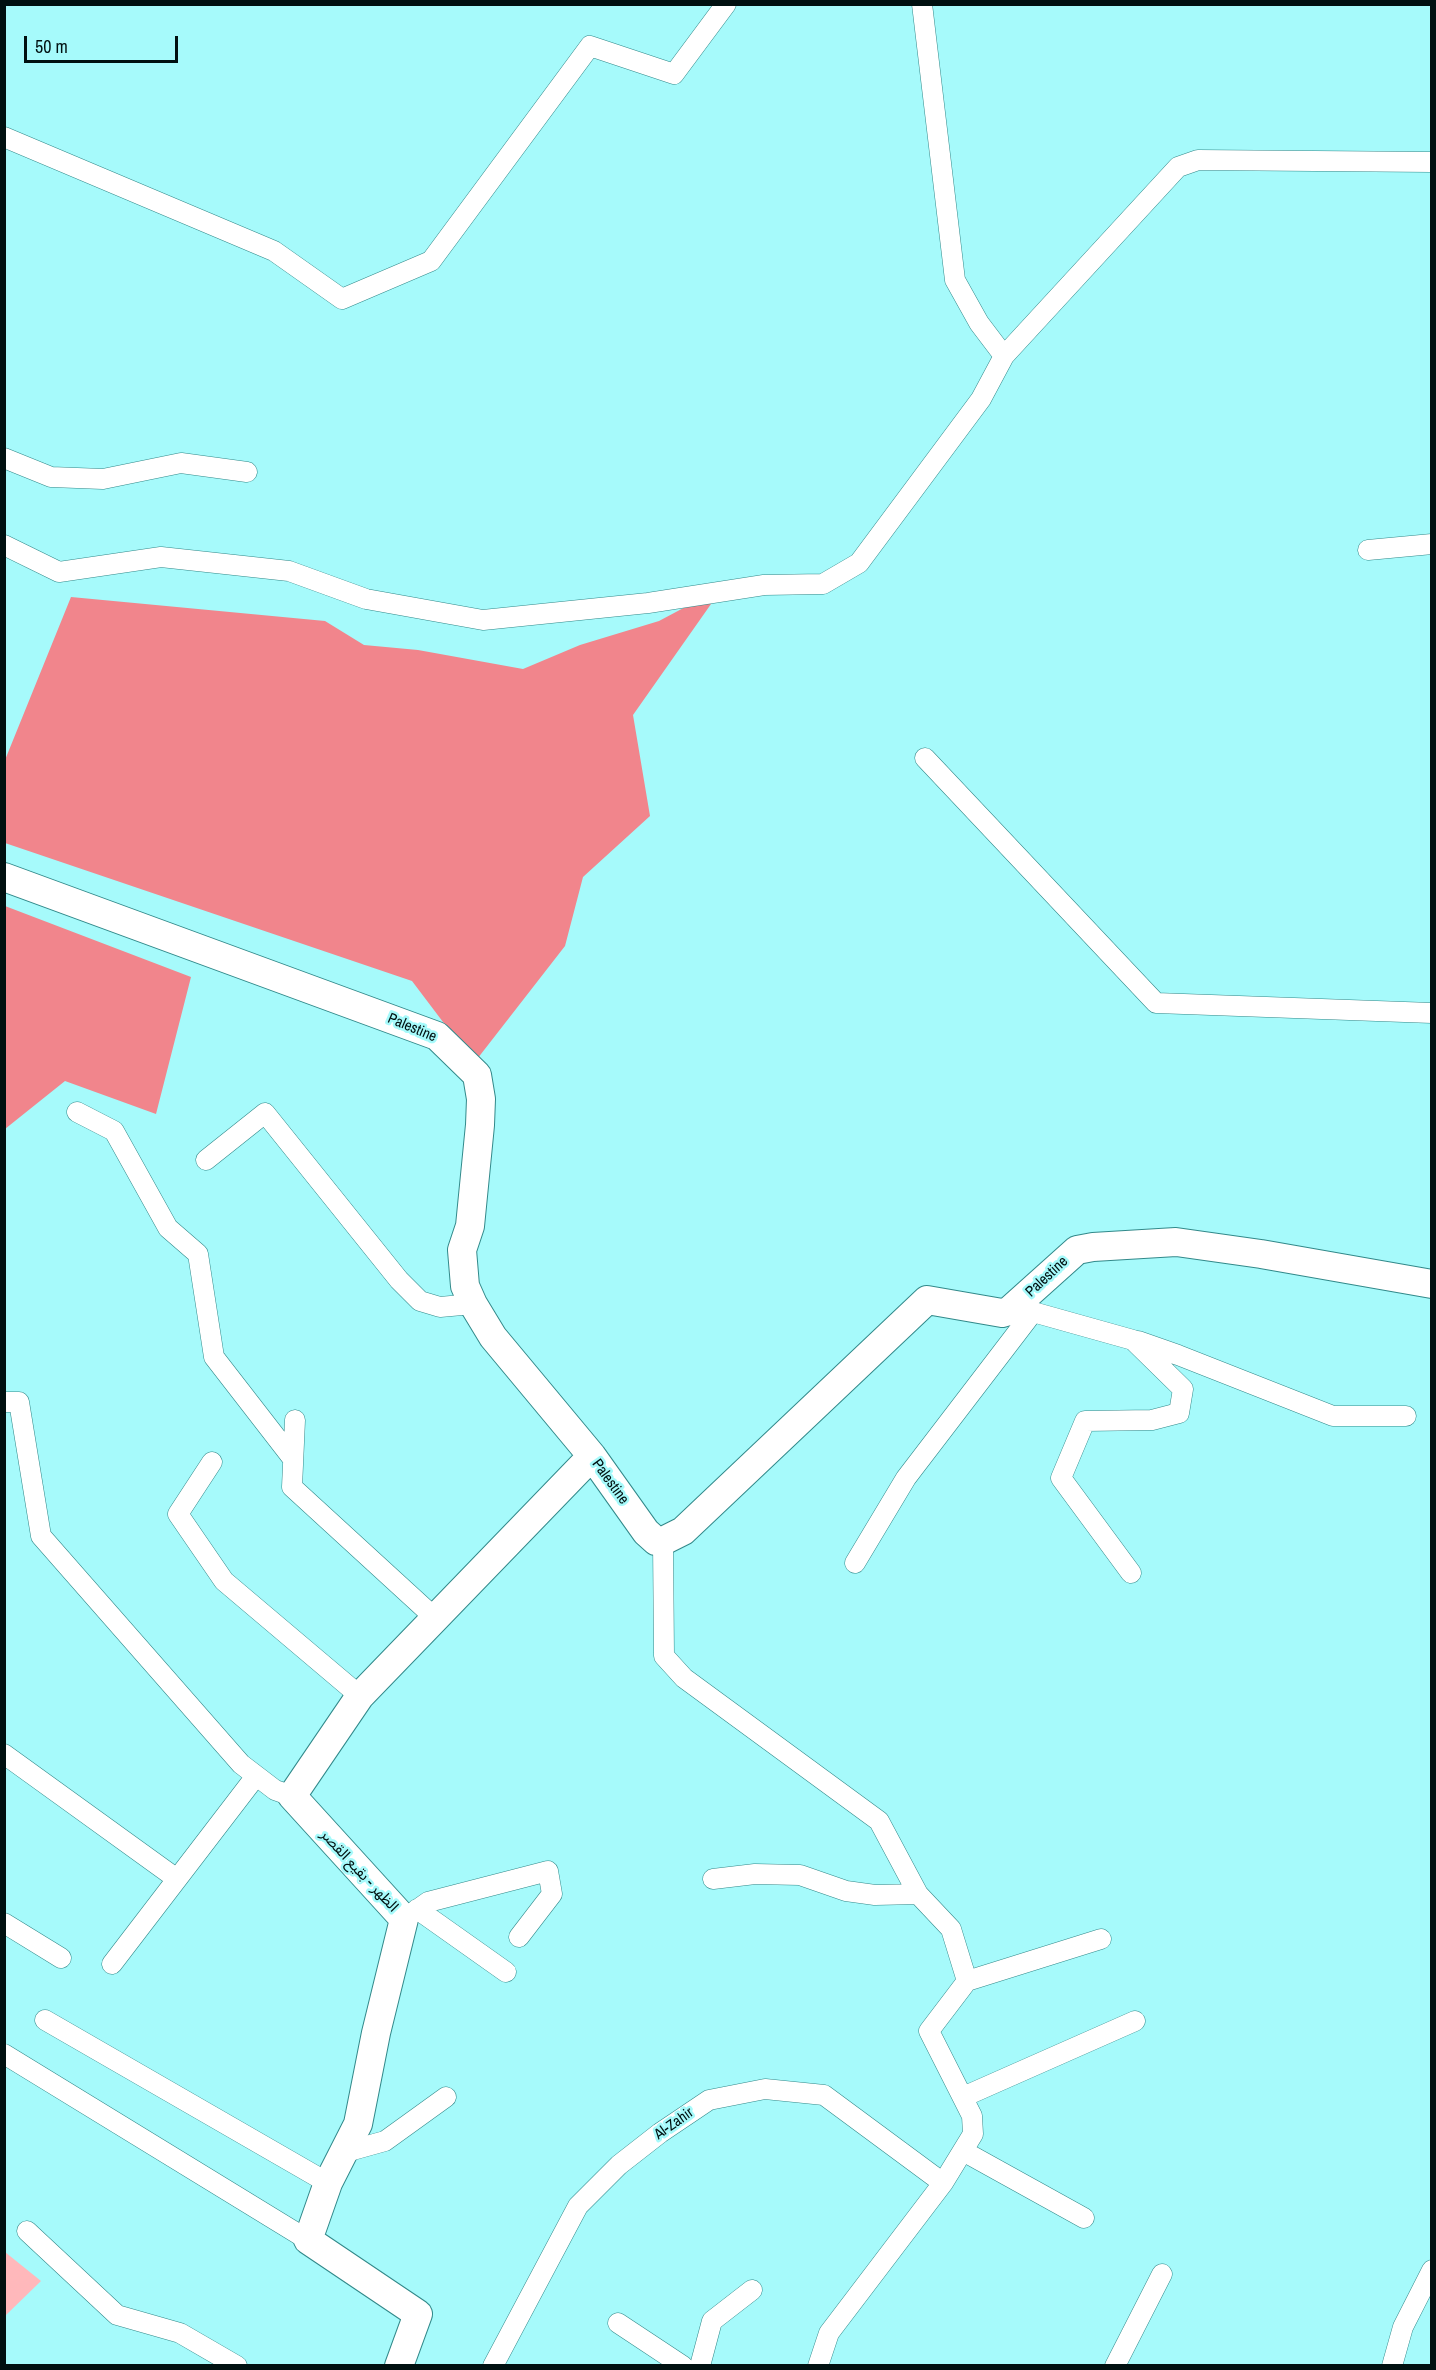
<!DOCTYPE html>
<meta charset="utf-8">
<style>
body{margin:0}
#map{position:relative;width:1436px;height:2370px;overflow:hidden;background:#a6fafb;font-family:"Archivo Narrow",sans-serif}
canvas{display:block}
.frame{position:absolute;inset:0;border:6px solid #001010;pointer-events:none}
.scale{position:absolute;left:24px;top:36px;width:154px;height:27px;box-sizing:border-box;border:3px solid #001010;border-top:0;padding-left:8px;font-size:18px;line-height:21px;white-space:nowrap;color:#001010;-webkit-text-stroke:4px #a6fafb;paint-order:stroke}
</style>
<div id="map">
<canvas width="1436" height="2370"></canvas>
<div class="frame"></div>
<div class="scale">50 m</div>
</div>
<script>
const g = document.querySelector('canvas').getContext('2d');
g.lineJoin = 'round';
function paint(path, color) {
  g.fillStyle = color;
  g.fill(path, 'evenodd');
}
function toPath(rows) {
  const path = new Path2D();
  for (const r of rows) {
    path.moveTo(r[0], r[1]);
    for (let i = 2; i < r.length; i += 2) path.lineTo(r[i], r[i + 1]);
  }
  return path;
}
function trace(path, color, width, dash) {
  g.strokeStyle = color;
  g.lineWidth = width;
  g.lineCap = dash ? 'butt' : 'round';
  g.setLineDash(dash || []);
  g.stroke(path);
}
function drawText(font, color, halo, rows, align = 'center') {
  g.font = font + ' "Archivo Narrow","Noto Sans Arabic",sans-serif';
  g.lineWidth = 5;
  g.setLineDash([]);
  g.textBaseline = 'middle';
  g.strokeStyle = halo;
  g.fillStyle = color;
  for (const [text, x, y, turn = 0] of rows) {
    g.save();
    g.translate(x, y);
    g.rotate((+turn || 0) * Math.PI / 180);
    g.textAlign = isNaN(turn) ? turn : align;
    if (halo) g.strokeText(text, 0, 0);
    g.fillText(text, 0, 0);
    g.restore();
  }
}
const green = toPath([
 [5,2252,41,2281,5,2316]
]);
const forest = toPath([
 [723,587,633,715,650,816,583,877,565,946,474,1063,412,981,5,843,5,760,71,597,325,621,364,645,418,650,523,669,580,645,659,621],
 [5,906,191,977,156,1114,65,1081,5,1129]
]);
const street = toPath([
 [4,137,274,251,342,299,431,261,590,46,674,74,726,4],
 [1004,356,1178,167,1198,160,1432,162],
 [4,458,51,477,103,479,181,463,247,472],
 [4,545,59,572,161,557,289,571,366,599,483,620,648,603,764,585,823,584,859,563,981,399,1004,356,979,323,955,280,922,4],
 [1368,550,1432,544],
 [925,758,1156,1003,1432,1013],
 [77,1112,114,1131,168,1228,198,1254,214,1357,293,1459],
 [206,1160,265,1113,399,1280,420,1301,440,1307,473,1304],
 [1033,1312,1133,1340,1183,1389,1179,1413,1152,1420,1085,1421,1061,1478,1131,1573],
 [1138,1341,1178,1355,1333,1416,1406,1416],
 [4,1402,19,1402,41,1536,241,1764,275,1790,292,1796],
 [295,1420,292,1487,435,1618],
 [212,1462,178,1514,224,1581,360,1696],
 [663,1541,664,1656,684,1678,879,1821,918,1894,951,1929,967,1981],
 [855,1563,906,1478,1033,1312,1022,1310],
 [4,1754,177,1879],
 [713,1879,755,1874,800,1875,846,1891,875,1895,918,1894],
 [417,1909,506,1972],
 [404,1919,428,1902,548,1871,552,1894,519,1937],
 [4,1923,61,1958],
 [112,1964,256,1776],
 [45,2020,328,2183],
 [4,2054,308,2240],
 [963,2097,1135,2021],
 [963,2151,1084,2218],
 [342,2153,385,2141,446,2097],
 [27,2231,117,2315,180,2333,237,2366],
 [618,2323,683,2366],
 [493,2366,578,2206,619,2165,660,2133,709,2100,765,2089,824,2095,943,2183],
 [700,2366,712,2321,752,2290],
 [818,2366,829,2333,943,2183,973,2134,972,2116,929,2031,967,1981,1101,1939],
 [1115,2366,1162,2274],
 [1392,2366,1403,2327,1432,2270]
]);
const secondary = toPath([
 [4,877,437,1036,477,1075,481,1099,480,1125,470,1226,462,1250,465,1286,473,1304,493,1337,592,1456,646,1532,656,1541,663,1541,683,1531,927,1300,1002,1313,1009,1311,1077,1250,1093,1247,1176,1242,1261,1254,1432,1284],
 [399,2366,418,2314,308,2240,328,2183,358,2124,376,2033,404,1919,292,1796,360,1696,592,1456]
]);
const streetNames = [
 ["Palestine",412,1028,23],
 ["Palestine",1047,1277,-43],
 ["Palestine",610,1482,54],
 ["الظهر - بقيع القصر",359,1871,47],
 ["Al-Zahir",674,2124,-35]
];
paint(green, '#ffb8bb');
paint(forest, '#f1858c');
trace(street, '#32898a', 21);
trace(secondary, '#32898a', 30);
trace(street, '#fff', 20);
trace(secondary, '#fff', 28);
drawText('15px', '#001010', '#a6fafb', streetNames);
</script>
